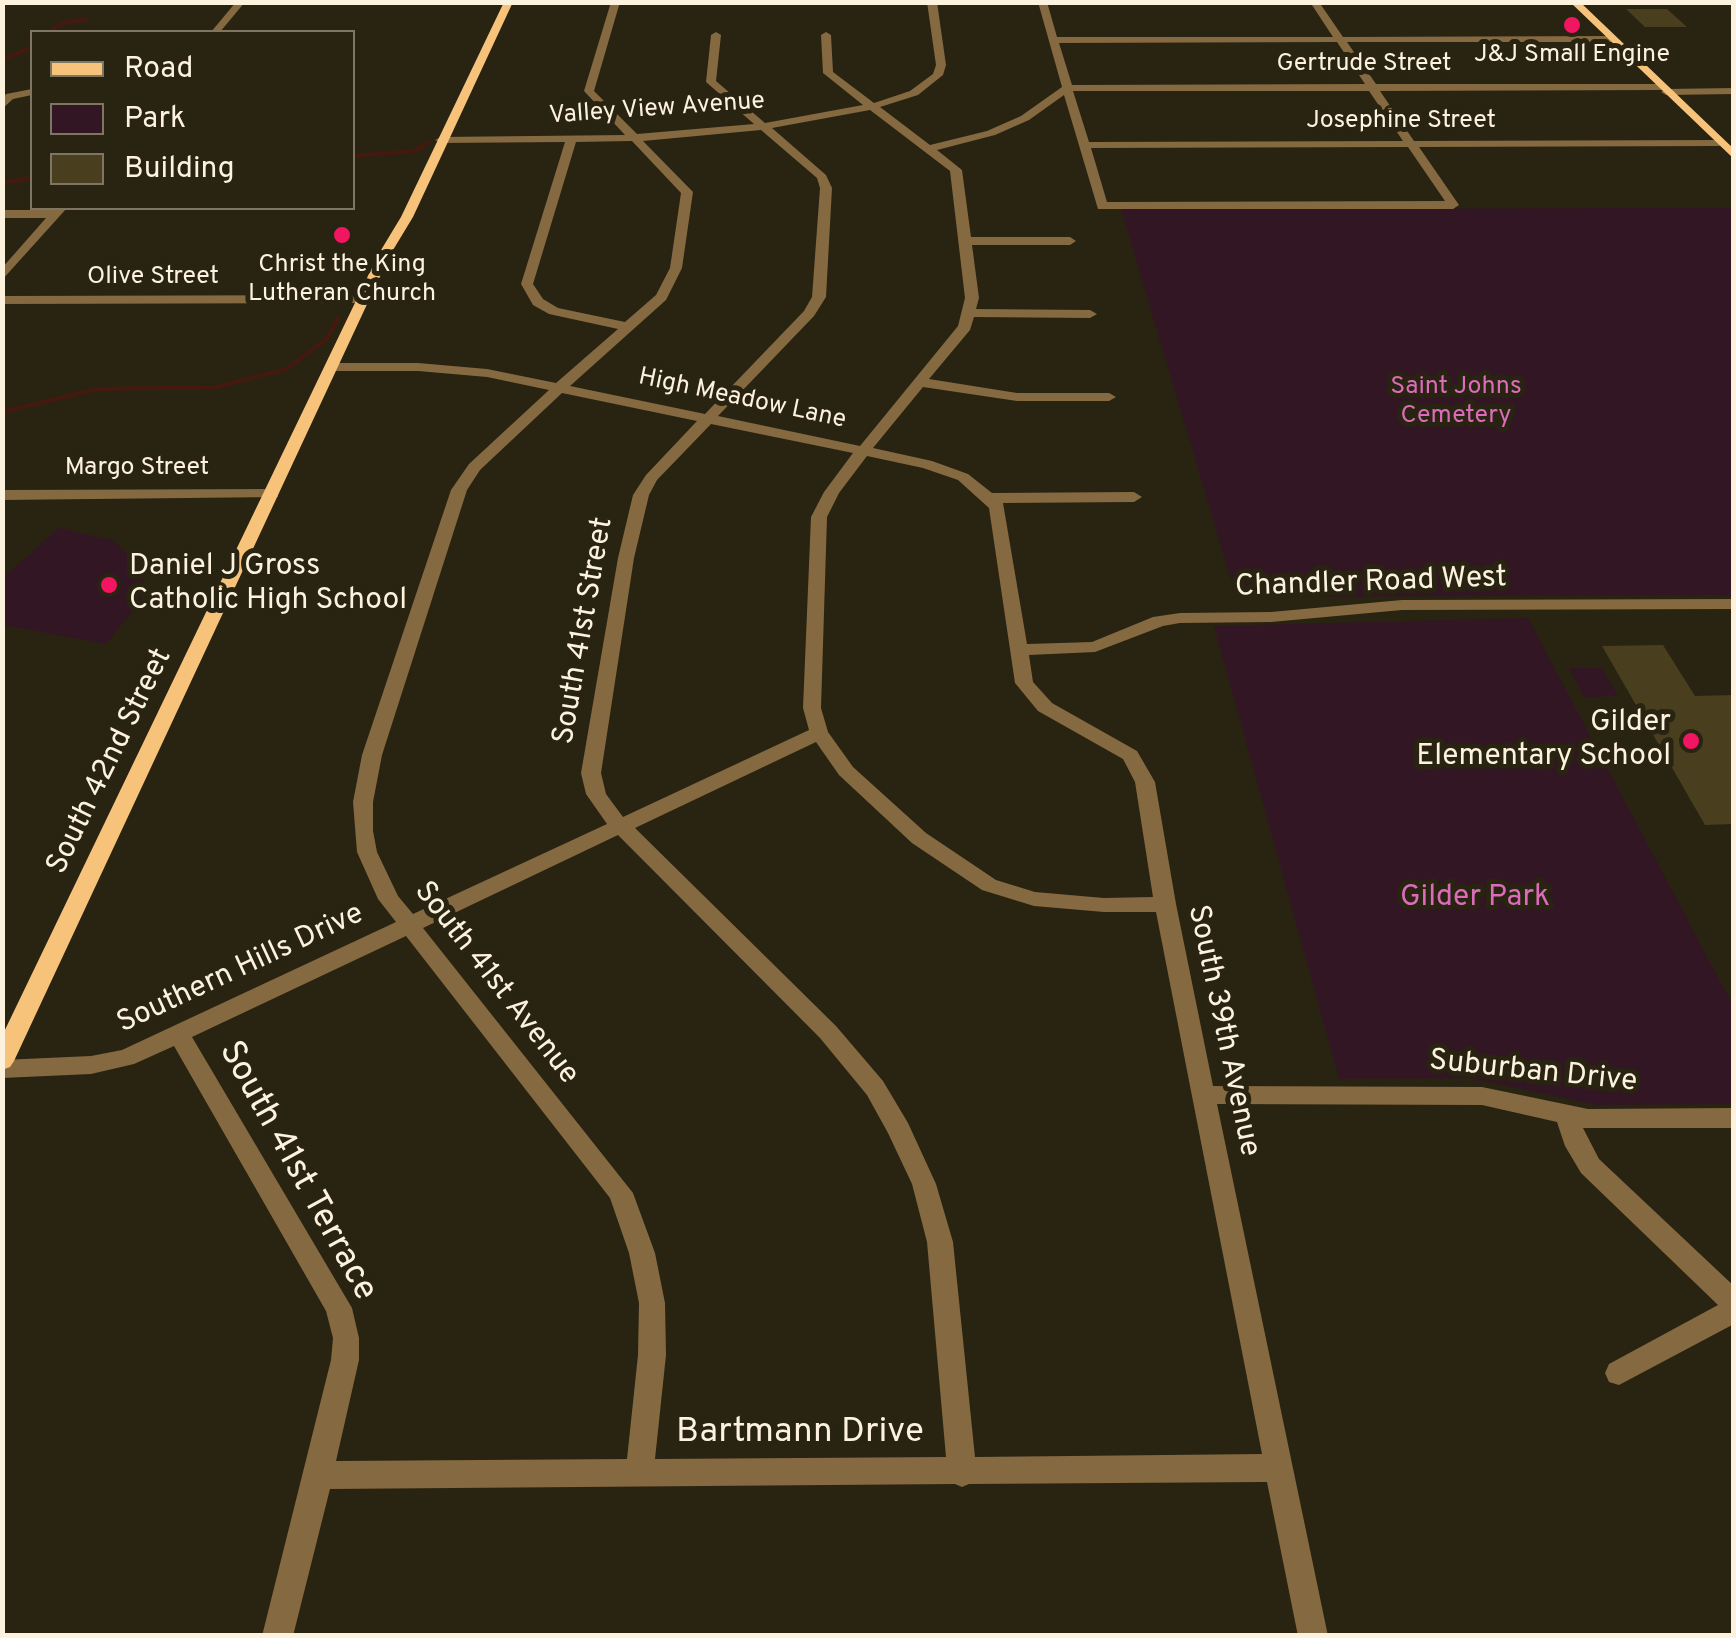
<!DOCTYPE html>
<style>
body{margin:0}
#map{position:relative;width:1736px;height:1638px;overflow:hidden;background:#292312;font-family:Overpass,sans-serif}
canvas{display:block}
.frame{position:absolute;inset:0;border:5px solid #fdf2dd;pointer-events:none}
.legend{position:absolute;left:30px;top:30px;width:325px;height:180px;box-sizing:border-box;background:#292312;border:2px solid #7e7663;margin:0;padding:12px 18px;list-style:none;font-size:30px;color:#fdf2dd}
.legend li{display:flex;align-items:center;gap:20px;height:50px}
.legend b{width:50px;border:2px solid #7e7663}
</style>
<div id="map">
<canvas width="1736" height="1638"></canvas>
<div class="frame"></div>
<ul class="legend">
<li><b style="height:12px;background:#f7c27a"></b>Road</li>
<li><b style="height:28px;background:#331624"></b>Park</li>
<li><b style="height:28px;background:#493f1f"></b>Building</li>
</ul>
</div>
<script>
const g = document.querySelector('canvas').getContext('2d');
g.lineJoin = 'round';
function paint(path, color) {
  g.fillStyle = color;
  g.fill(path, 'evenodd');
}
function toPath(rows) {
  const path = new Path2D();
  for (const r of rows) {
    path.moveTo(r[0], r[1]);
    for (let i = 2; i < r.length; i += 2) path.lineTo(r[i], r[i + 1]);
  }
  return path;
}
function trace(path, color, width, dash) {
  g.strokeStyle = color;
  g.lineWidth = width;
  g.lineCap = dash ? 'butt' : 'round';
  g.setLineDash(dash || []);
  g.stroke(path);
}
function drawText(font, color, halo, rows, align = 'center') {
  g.font = font + ' Overpass,sans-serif';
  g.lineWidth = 10;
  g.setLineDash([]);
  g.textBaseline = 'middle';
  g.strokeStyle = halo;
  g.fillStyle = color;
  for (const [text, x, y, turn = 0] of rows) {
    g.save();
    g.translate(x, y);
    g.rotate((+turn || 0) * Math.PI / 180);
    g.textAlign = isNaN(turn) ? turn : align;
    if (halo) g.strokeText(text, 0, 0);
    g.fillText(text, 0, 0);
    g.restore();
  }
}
const green = toPath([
 [1733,208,1733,595,1236,597,1121,209],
 [59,528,112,540,138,563,143,580,141,600,106,644,3,625,3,578],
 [1528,618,1733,1006,1733,1104,1597,1105,1469,1078,1339,1079,1214,626],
 [1569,668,1602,668,1618,696,1584,697]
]);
const stream = toPath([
 [50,32,62,23,87,19],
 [2,60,32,47],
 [352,156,414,151,427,143],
 [2,183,32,178],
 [2,412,97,389,217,387,286,369,327,339,338,318]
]);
const building = toPath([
 [1626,9,1667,9,1687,27,1645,27],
 [1663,645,1695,696,1734,695,1734,824,1705,825,1602,646]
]);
const street = toPath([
 [236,2,245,2,220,32,211,32,236,2],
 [611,2,620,2,594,91,637,134,754,124,706,82,711,35,716,32,721,35,716,81,765,123,863,105,823,73,821,35,826,32,831,35,833,72,874,103,910,91,933,74,936,65,927,2,937,2,946,65,943,75,918,95,880,107,930,145,987,131,1021,116,1062,87,1038,2,1047,2,1057,37,1333,37,1310,2,1319,2,1343,37,1612,36,1617,39,1612,42,1347,42,1376,84,1661,84,1666,87,1661,90,1380,91,1414,141,1719,140,1725,143,1719,146,1419,147,1459,205,1453,209,1098,209,1064,95,1029,120,995,135,937,150,962,170,971,237,1070,237,1076,241,1070,245,972,245,979,298,976,309,1090,310,1097,314,1090,318,974,317,970,330,929,379,1017,393,1109,393,1116,397,1109,401,1017,401,923,387,873,448,932,461,968,474,992,493,1134,492,1142,497,1134,502,1003,503,1027,644,1092,642,1153,617,1180,613,1271,612,1402,600,1734,599,1734,609,1402,610,1271,622,1180,623,1163,626,1095,652,1029,655,1033,682,1052,703,1137,751,1155,782,1176,904,1213,1086,1482,1087,1588,1109,1734,1108,1734,1128,1583,1128,1599,1159,1734,1286,1734,1324,1619,1385,1609,1382,1605,1373,1609,1364,1718,1305,1581,1173,1565,1146,1557,1122,1482,1105,1217,1104,1328,1636,1298,1636,1267,1482,969,1484,962,1487,955,1484,330,1489,293,1636,262,1636,331,1360,333,1338,326,1311,174,1046,134,1064,91,1074,2,1078,2,1060,91,1056,122,1050,396,922,378,899,357,852,353,802,362,755,451,490,469,464,549,390,487,377,418,371,332,371,325,367,332,363,418,363,487,369,556,383,618,329,549,314,533,305,521,284,565,142,441,143,435,140,441,137,625,135,584,91,611,2],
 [1337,42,1365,84,1072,85,1059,43,1337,42],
 [1073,91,1369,91,1403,141,1089,142,1073,91],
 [870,110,950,171,965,298,958,326,860,446,718,416,814,316,826,297,832,188,826,175,772,128,870,110],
 [761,130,817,178,820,188,812,297,804,311,705,414,570,386,666,300,682,268,693,192,643,141,761,130],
 [632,141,681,193,670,268,656,295,625,322,558,308,543,299,533,284,576,142,632,141],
 [1408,147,1445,201,1107,202,1091,148,1408,147],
 [562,393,697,421,646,475,633,495,618,558,581,773,586,794,607,824,413,914,398,896,377,852,373,831,373,802,382,755,467,490,480,470,562,393],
 [711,424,853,453,824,492,811,517,803,708,809,730,623,817,606,794,601,773,634,558,649,495,657,480,711,424],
 [867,456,923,468,958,480,989,508,1015,683,1038,711,1123,759,1135,782,1153,897,1104,898,1035,892,996,880,926,833,853,767,828,732,821,708,827,517,839,493,867,456],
 [816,742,839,775,912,843,982,890,1034,906,1104,912,1156,912,1262,1454,975,1457,953,1242,936,1184,908,1123,883,1081,836,1026,635,828,816,742],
 [618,835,820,1038,867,1095,888,1133,912,1184,927,1242,946,1457,655,1459,666,1355,665,1303,655,1253,633,1193,423,928,618,835],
 [406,936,610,1198,629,1253,639,1303,638,1355,627,1459,336,1461,359,1360,359,1338,352,1308,192,1037,406,936],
 [1734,88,1734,94,1666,95,1661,92,1666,89,1734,88],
 [32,89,32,95,13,99,2,109,2,99,6,94,32,89],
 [55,208,67,208,2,280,2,268,46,218,2,218,2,210,52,210,55,208],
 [2,296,364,295,371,299,364,303,2,304,2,296],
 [272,489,278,491,278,497,2,500,2,490,272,489]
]);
const secondary = toPath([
 [504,2,513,2,413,217,390,255,14,1061,10,1067,2,1070,2,1036,378,255,401,217,504,2],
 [1570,2,1580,2,1734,149,1734,159,1570,2]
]);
const markers = [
 [1572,25,10,"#f11562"],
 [342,235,10,"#f11562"],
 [109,585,10,"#f11562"],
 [1691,741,10,"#f11562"]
];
const farPoinames = [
 ["J&J Small Engine",1572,56],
 ["Christ the King",342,266],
 ["Lutheran Church",342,295]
];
const farStreetnames = [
 ["Gertrude Street",1364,65],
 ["Valley View Avenue",657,110,-4],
 ["Josephine Street",1401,122],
 ["Olive Street",153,278],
 ["High Meadow Lane",742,400,12],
 ["Margo Street",137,469]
];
const farParknames = [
 ["Saint Johns",1456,388],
 ["Cemetery",1456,417]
];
const poiNames = [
 ["Daniel J Gross",129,568],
 ["Catholic High School",129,602],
 ["Gilder",1671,724,"right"],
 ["Elementary School",1671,758,"right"]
];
const streetNames = [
 ["Chandler Road West",1371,584,-2],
 ["South 41st Street",585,631,-80],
 ["South 42nd Street",111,762,-64],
 ["Southern Hills Drive",241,970,-25],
 ["South 41st Avenue",495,984,52],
 ["South 39th Avenue",1222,1031,78],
 ["Suburban Drive",1533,1073,6]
];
const parkNames = [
 ["Gilder Park",1475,899]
];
const nearStreetnames = [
 ["South 41st Terrace",296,1172,61],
 ["Bartmann Drive",800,1434]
];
paint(green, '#331624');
trace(stream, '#46190e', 4);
paint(building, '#493f1f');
paint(street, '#856940');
paint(secondary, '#f7c27a');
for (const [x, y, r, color] of markers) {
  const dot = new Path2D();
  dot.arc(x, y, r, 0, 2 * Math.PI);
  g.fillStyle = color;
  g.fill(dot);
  trace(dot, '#292312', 4);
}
drawText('25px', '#fdf2dd', '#292312', farPoinames);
drawText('25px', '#fdf2dd', '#292312', farStreetnames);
drawText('25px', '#da6cb9', '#292312', farParknames);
drawText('30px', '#fdf2dd', '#292312', poiNames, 'left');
drawText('30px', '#fdf2dd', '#292312', streetNames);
drawText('30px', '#da6cb9', '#292312', parkNames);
drawText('35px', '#fdf2dd', '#292312', nearStreetnames);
</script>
